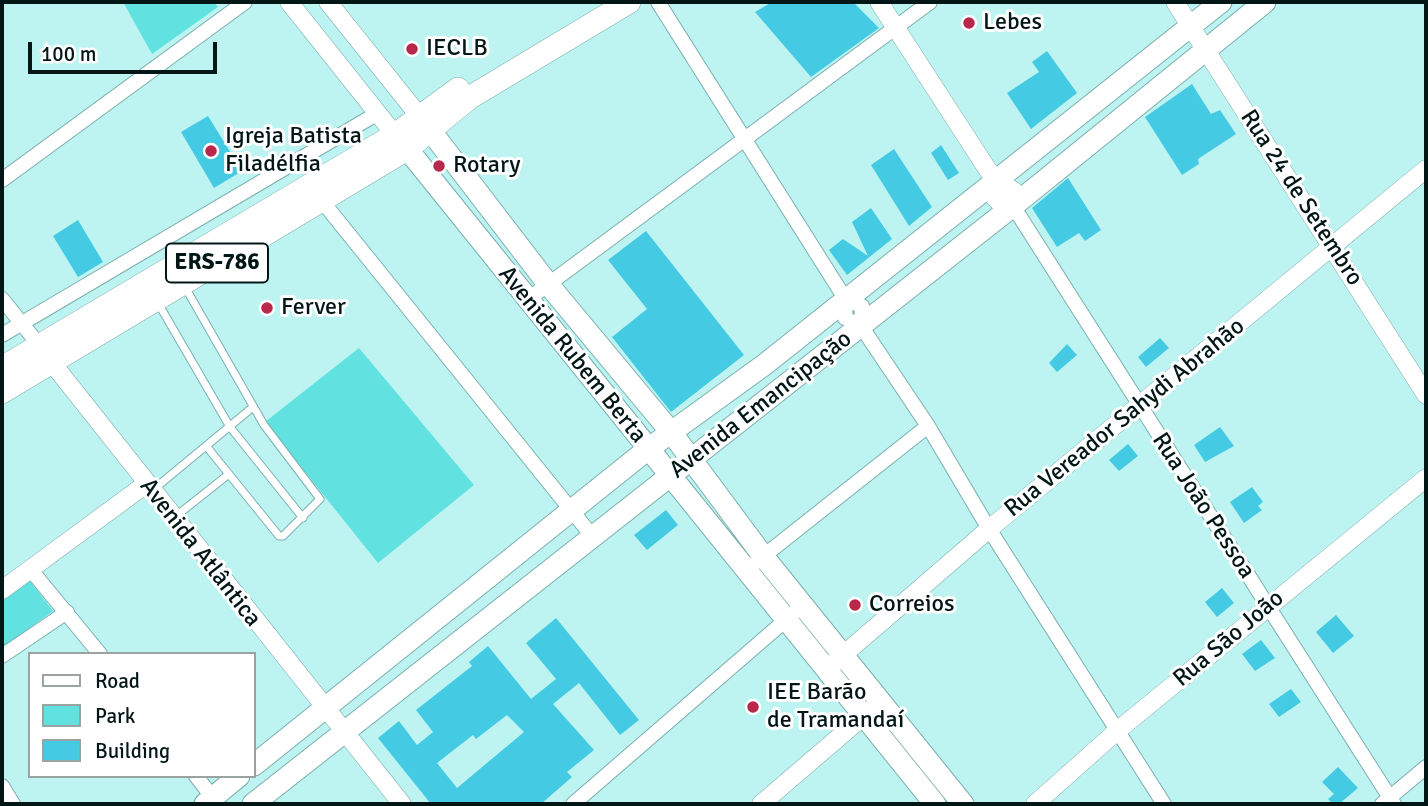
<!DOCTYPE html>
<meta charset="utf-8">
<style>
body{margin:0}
#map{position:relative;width:1428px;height:806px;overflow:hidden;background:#bdf4f2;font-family:Signika,sans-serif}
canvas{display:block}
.frame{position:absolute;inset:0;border:4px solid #021616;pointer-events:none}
.legend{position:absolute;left:28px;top:652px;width:228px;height:126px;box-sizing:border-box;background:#fff;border:2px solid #9aa2a2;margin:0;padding:9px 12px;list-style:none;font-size:21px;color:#021616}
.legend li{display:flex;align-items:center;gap:14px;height:35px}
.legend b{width:35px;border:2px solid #9aa2a2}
.scale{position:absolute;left:28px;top:42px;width:189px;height:32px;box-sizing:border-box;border:4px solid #021616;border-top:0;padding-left:9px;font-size:21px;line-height:24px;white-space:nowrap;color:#021616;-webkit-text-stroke:5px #fff;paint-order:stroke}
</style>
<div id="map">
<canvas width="1428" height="806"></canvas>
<div class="frame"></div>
<ul class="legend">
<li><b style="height:9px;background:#fff"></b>Road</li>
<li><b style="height:19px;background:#61e2e0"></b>Park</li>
<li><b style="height:19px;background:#45cae3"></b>Building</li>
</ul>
<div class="scale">100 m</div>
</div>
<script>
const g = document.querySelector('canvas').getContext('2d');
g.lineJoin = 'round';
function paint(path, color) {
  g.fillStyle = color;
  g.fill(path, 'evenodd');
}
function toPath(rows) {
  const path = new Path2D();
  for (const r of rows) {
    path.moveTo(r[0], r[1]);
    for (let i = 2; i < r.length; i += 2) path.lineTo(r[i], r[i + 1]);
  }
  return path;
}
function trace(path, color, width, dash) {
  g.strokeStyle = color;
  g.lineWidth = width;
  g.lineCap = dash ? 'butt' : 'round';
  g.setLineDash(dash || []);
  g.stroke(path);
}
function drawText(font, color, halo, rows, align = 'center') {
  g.font = font + ' Signika,sans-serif';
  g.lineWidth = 6;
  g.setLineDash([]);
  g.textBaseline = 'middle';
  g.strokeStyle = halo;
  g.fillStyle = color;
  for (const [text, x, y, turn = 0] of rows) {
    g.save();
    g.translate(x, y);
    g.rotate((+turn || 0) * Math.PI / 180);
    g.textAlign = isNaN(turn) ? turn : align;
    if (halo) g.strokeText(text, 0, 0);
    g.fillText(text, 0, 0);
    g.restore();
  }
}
const green = toPath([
 [123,2,214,2,218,7,152,54],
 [359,348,474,485,378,563,265,422],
 [30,581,53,611,2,648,2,600]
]);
const building = toPath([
 [772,2,853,2,879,28,811,77,755,12],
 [1047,51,1077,93,1031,129,1007,93,1039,72,1032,62],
 [1192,84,1211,114,1220,110,1236,134,1198,159,1199,164,1182,175,1145,117],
 [208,116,242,171,214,188,181,132],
 [941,145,959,173,948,180,931,153],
 [894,149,932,207,909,226,871,165],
 [1068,178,1101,230,1085,241,1079,233,1057,247,1032,208],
 [871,208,892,239,847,275,829,250,843,239,868,256,852,222],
 [78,220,103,262,78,277,53,236],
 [646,231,744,355,671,412,612,337,647,309,608,260],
 [1160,338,1169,348,1146,367,1138,357],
 [1067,344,1077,355,1057,372,1049,363],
 [1220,427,1234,446,1205,462,1194,445],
 [1128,444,1138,456,1119,471,1109,460],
 [1252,487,1263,502,1258,506,1262,510,1244,523,1230,502],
 [666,510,678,525,647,550,634,535],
 [1222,588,1234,603,1217,617,1205,602],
 [1336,615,1354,636,1333,653,1316,632],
 [556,618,639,720,620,735,579,683,553,704,594,750,567,772,572,777,541,804,431,804,378,738,399,721,417,745,433,732,416,710,472,666,469,662,488,646,531,699,556,679,526,643],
 [507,715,524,732,457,788,437,763,473,735,476,739],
 [1261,640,1275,658,1255,671,1242,654],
 [1291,689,1301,702,1279,717,1269,704],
 [1338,767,1358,788,1339,804,1333,804,1328,799,1334,794,1322,782]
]);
const service = toPath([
 [185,287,264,425,320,499,283,536,279,536,207,447],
 [158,303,230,427,303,518],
 [154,489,253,407],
 [176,516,229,474]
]);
const minor = toPath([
 [658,2,846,300,845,318,861,326,928,426,989,529,1164,804],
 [2,180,245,2],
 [322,201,593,537],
 [1013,206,1394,804],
 [2,299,39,345],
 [527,300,930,2],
 [846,300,862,306,861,326],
 [2,335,378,113],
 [31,570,100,654],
 [746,570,928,426],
 [2,656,67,612],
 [196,776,217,803],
 [2,786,13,804],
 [573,804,802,606],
 [1382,804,1426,767]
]);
const tertiary = toPath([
 [289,2,395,135],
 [328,2,420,117],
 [879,2,995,181,1013,190,1013,206,1001,204,994,197,995,181],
 [1175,2,1426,395],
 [45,354,402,804],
 [2,590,146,484],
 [827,669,989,529,1426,169],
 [761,804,873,708],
 [1035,804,1117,731,1426,478]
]);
const secondary = toPath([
 [420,117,548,284,671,432,763,556,963,804],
 [396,135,935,804],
 [254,765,648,449,764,365,1221,2],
 [205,804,239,776],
 [253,804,1013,206,1265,2]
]);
const primary = toPath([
 [2,368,395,135,458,89],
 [2,392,407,149,469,98,629,2]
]);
const markers = [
 [969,23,7,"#b9284a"],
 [412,49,7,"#b9284a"],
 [211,151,7,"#b9284a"],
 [439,166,7,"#b9284a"],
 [267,308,7,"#b9284a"],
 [855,605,7,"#b9284a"],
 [753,707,7,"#b9284a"]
];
const shields = [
 [217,263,102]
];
const shieldNames = [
 ["ERS-786",217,263]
];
const poiNames = [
 ["Lebes",983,23],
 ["IECLB",426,49],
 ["Igreja Batista",225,137],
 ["Filadélfia",225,165],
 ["Rotary",453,166],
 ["Ferver",281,308],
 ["Correios",869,605],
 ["IEE Barão",767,693],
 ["de Tramandaí",767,721]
];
const streetNames = [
 ["Rua 24 de Setembro",1301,198,57],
 ["Avenida Rubem Berta",572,355,51],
 ["Avenida Emancipação",761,405,-38],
 ["Rua Vereador Sahydi Abrahão",1125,418,-39],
 ["Rua João Pessoa",1203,506,57],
 ["Avenida Atlântica",200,553,52],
 ["Rua São João",1229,639,-40]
];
paint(green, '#61e2e0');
paint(building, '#45cae3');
trace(service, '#7aafae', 9);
trace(minor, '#7aafae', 16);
trace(tertiary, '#7aafae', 19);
trace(secondary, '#7aafae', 23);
trace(primary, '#7aafae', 24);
trace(service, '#fff', 7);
trace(minor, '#fff', 14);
trace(tertiary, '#fff', 18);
trace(secondary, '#fff', 21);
trace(primary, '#fff', 23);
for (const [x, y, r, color] of markers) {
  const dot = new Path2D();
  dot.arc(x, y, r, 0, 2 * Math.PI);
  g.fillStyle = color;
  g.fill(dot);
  trace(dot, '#fff', 2.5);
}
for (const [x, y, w] of shields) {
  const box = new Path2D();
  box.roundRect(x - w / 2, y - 19.5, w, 39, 5);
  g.fillStyle = '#fff';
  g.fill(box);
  trace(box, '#021616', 2);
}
drawText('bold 23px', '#021616', null, shieldNames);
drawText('24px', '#021616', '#fff', poiNames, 'left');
drawText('24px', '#021616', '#fff', streetNames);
</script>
